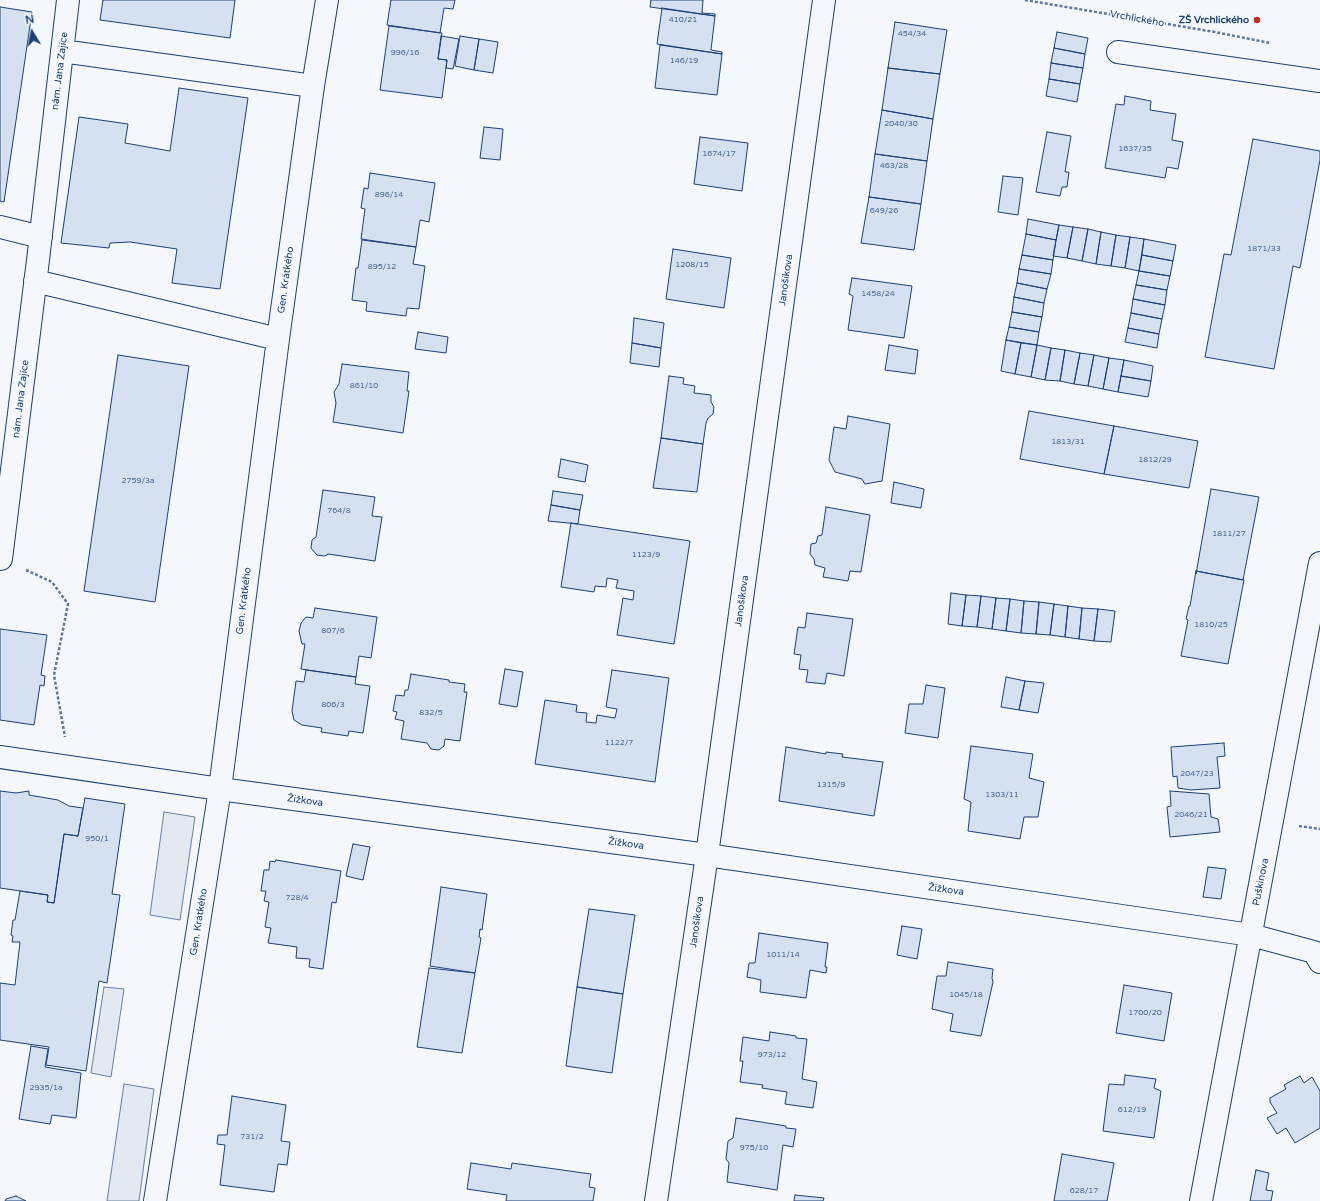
<!DOCTYPE html>
<meta charset="utf-8">
<style>
body{margin:0}
#map{position:relative;width:1320px;height:1201px;overflow:hidden;background:#f4f7fb;font-family:"Varela Round",sans-serif}
canvas{display:block}
.north{position:absolute;left:12px;top:12px;width:40px;height:40px;-webkit-text-stroke:3px #f4f7fb;paint-order:stroke;rotate:350deg;font-size:11px;font-weight:700;line-height:16px;text-align:center;color:#1d3f73}
.north::after{content:'';display:block;margin:auto;width:14px;height:18px;background:#1d3f73;clip-path:polygon(50% 0,100% 100%,50% 72%,0 100%)}
</style>
<div id="map">
<canvas width="1320" height="1201"></canvas>
<div class="north">N</div>
</div>
<script>
const g = document.querySelector('canvas').getContext('2d');
g.lineJoin = 'round';
function paint(path, color) {
  g.fillStyle = color;
  g.fill(path, 'evenodd');
}
function toPath(rows) {
  const path = new Path2D();
  for (const r of rows) {
    path.moveTo(r[0], r[1]);
    for (let i = 2; i < r.length; i += 2) path.lineTo(r[i], r[i + 1]);
  }
  return path;
}
function trace(path, color, width, dash) {
  g.strokeStyle = color;
  g.lineWidth = width;
  g.lineCap = dash ? 'butt' : 'round';
  g.setLineDash(dash || []);
  g.stroke(path);
}
function drawText(font, color, halo, rows, align = 'center') {
  g.font = font + ' "Varela Round",sans-serif';
  g.lineWidth = 3;
  g.setLineDash([]);
  g.textBaseline = 'middle';
  g.strokeStyle = halo;
  g.fillStyle = color;
  for (const [text, x, y, turn = 0] of rows) {
    g.save();
    g.translate(x, y);
    g.rotate((+turn || 0) * Math.PI / 180);
    g.textAlign = isNaN(turn) ? turn : align;
    if (halo) g.strokeText(text, 0, 0);
    g.fillText(text, 0, 0);
    g.restore();
  }
}
const green = toPath([
 [164,812,195,817,180,920,150,915,164,812],
 [104,987,124,989,111,1077,91,1073,104,987],
 [124,1084,154,1089,139,1201,107,1201,124,1084]
]);
const building = toPath([
 [103,0,235,0,230,38,100,20,103,0],
 [391,0,455,0,453,9,444,8,440,33,387,25,391,0],
 [651,0,703,0,702,13,715,14,715,16,650,7,651,0],
 [0,7,32,12,4,202,0,201,0,7],
 [662,8,715,16,711,50,722,52,722,54,657,44,662,8],
 [895,22,947,30,940,74,888,68,895,22],
 [389,26,442,33,438,59,447,60,442,98,380,90,389,26],
 [1057,32,1088,38,1085,54,1054,48,1057,32],
 [441,36,459,39,453,69,446,68,447,60,438,59,441,36],
 [460,36,479,39,474,70,455,66,460,36],
 [479,39,498,42,493,73,474,70,479,39],
 [660,45,722,54,717,95,655,88,660,45],
 [1054,48,1085,54,1083,68,1051,63,1054,48],
 [1051,63,1083,68,1080,84,1049,79,1051,63],
 [888,68,940,74,933,119,882,110,888,68],
 [1049,79,1080,84,1077,102,1046,96,1049,79],
 [179,88,248,98,220,289,172,283,177,249,130,242,110,243,109,248,61,243,79,117,128,124,125,143,170,151,179,88],
 [1125,96,1151,101,1150,110,1176,114,1172,140,1183,142,1178,169,1167,167,1165,178,1105,168,1116,104,1124,105,1125,96],
 [882,110,933,119,927,161,875,154,882,110],
 [484,127,503,129,500,160,480,158,484,127],
 [1047,132,1071,136,1065,172,1069,172,1067,187,1062,187,1060,196,1036,192,1047,132],
 [700,137,748,143,742,191,694,184,700,137],
 [1253,139,1320,151,1320,160,1300,268,1293,266,1274,369,1205,357,1224,254,1231,255,1253,139],
 [875,154,927,161,921,204,869,197,875,154],
 [370,173,435,183,429,222,420,220,416,247,361,239,365,209,361,208,364,188,368,189,370,173],
 [1003,176,1023,178,1018,215,998,212,1003,176],
 [869,197,921,204,914,250,861,243,869,197],
 [1028,219,1059,225,1056,240,1026,234,1028,219],
 [1059,225,1073,227,1067,258,1053,256,1059,225],
 [1073,227,1088,229,1082,261,1067,258,1073,227],
 [1088,229,1101,232,1096,264,1082,261,1088,229],
 [1101,232,1116,235,1111,266,1096,264,1101,232],
 [1026,234,1056,240,1053,260,1022,255,1026,234],
 [1116,235,1130,237,1125,268,1111,266,1116,235],
 [1130,237,1144,239,1139,271,1125,268,1130,237],
 [1144,239,1176,245,1173,261,1142,255,1144,239],
 [362,240,416,247,413,264,425,266,419,309,407,308,406,316,366,311,367,302,352,300,356,268,358,268,362,240],
 [673,249,731,258,724,308,666,299,673,249],
 [1022,255,1053,260,1051,274,1019,269,1022,255],
 [1142,255,1173,261,1170,276,1139,271,1142,255],
 [1019,269,1051,274,1047,289,1017,283,1019,269],
 [1139,271,1170,276,1167,290,1136,285,1139,271],
 [852,278,912,286,904,338,848,330,853,296,849,294,852,278],
 [1017,283,1047,289,1044,303,1014,297,1017,283],
 [1136,285,1167,290,1165,305,1133,299,1136,285],
 [1014,297,1044,303,1042,317,1012,312,1014,297],
 [1133,299,1165,305,1162,319,1131,313,1133,299],
 [1012,312,1042,317,1039,332,1009,327,1012,312],
 [1131,313,1162,319,1159,334,1128,328,1131,313],
 [634,318,664,323,661,348,632,343,634,318],
 [1009,327,1039,332,1037,345,1006,340,1009,327],
 [1128,328,1159,334,1157,348,1125,342,1128,328],
 [418,332,448,337,446,353,415,349,418,332],
 [1006,340,1021,343,1015,374,1001,371,1006,340],
 [632,343,661,348,659,367,630,363,632,343],
 [1021,343,1037,345,1031,377,1015,374,1021,343],
 [889,345,918,350,915,374,885,370,889,345],
 [1037,345,1051,348,1045,380,1031,377,1037,345],
 [1051,348,1065,350,1060,381,1045,380,1051,348],
 [1065,350,1080,353,1074,384,1060,381,1065,350],
 [1080,353,1094,355,1088,386,1074,384,1080,353],
 [118,355,189,366,155,602,84,591,118,355],
 [1094,355,1109,358,1103,389,1088,386,1094,355],
 [1109,358,1124,360,1118,392,1103,389,1109,358],
 [1124,360,1153,366,1151,381,1121,376,1124,360],
 [342,364,409,372,407,391,409,391,403,433,333,422,336,403,334,392,339,384,342,364],
 [669,376,684,378,683,384,695,386,694,393,711,395,711,402,714,407,713,414,708,418,706,423,703,444,661,438,669,376],
 [1121,376,1151,381,1148,397,1118,392,1121,376],
 [1029,411,1114,426,1104,474,1020,459,1029,411],
 [848,416,890,424,882,481,865,484,862,479,835,472,829,460,834,427,846,429,848,416],
 [1114,426,1198,441,1189,488,1104,474,1114,426],
 [661,438,703,444,697,492,653,488,661,438],
 [561,459,588,465,585,482,558,477,561,459],
 [894,482,924,489,921,508,891,503,894,482],
 [1211,489,1259,497,1243,580,1196,571,1196,574,1211,489],
 [323,490,375,497,372,516,382,517,375,561,328,554,325,556,317,555,311,548,312,540,316,537,323,490],
 [553,491,583,495,580,510,551,505,553,491],
 [551,505,580,510,578,524,548,521,551,505],
 [826,507,870,515,861,572,850,571,848,581,823,577,825,568,815,565,814,559,810,554,811,544,816,543,818,536,822,535,826,507],
 [571,523,690,541,674,644,617,635,623,598,633,600,634,591,616,588,618,580,607,578,606,587,595,586,594,592,561,587,571,523],
 [1196,571,1244,580,1228,664,1181,656,1188,620,1186,619,1189,606,1190,606,1196,571],
 [951,593,966,595,962,626,948,624,951,593],
 [966,595,981,596,977,627,962,626,966,595],
 [981,596,996,598,992,629,977,627,981,596],
 [996,598,1010,599,1006,631,992,629,996,598],
 [1010,599,1024,601,1021,633,1006,631,1010,599],
 [1024,601,1039,602,1036,634,1021,633,1024,601],
 [1039,602,1054,604,1050,635,1036,634,1039,602],
 [1054,604,1068,606,1065,637,1050,635,1054,604],
 [1068,606,1082,608,1079,639,1065,637,1068,606],
 [315,608,377,617,371,658,359,656,356,677,301,669,305,644,302,644,299,631,301,623,306,617,313,618,315,608],
 [1082,608,1098,609,1094,641,1079,639,1082,608],
 [1098,609,1115,611,1111,642,1094,641,1098,609],
 [807,613,853,619,844,676,827,673,825,684,806,682,808,670,799,669,801,655,794,654,798,627,805,628,807,613],
 [0,629,47,635,41,675,45,676,44,686,40,685,34,725,0,720,0,629],
 [505,669,523,672,517,707,499,704,505,669],
 [306,670,356,677,355,684,370,686,363,733,349,731,348,736,321,732,322,728,302,725,294,720,292,711,296,681,304,682,306,670],
 [612,670,669,678,655,782,535,764,545,700,577,705,576,712,587,713,586,722,596,723,597,715,615,718,617,709,606,707,612,670],
 [411,674,449,680,449,682,465,684,464,692,467,692,460,741,445,739,444,746,439,750,431,749,427,743,401,739,404,721,395,719,397,712,393,711,396,695,404,696,405,690,408,690,411,674],
 [1006,677,1025,681,1019,710,1001,707,1006,677],
 [1025,681,1044,683,1038,713,1019,710,1025,681],
 [926,685,945,688,938,738,905,733,909,704,923,704,926,685],
 [1224,743,1225,756,1217,757,1220,788,1191,790,1178,788,1177,776,1173,777,1171,747,1224,743],
 [971,746,1033,754,1029,778,1044,782,1038,817,1024,817,1020,839,968,831,971,802,964,799,971,746],
 [786,747,826,754,826,752,843,754,842,757,883,762,874,816,779,801,786,747],
 [0,791,16,793,29,791,29,795,58,800,69,806,83,808,78,836,64,834,54,903,47,902,48,895,0,888,0,791],
 [1170,791,1209,794,1211,817,1218,819,1220,832,1170,837,1167,807,1171,806,1170,791],
 [85,798,125,804,112,894,120,895,107,983,99,981,86,1071,46,1065,49,1047,0,1040,0,983,15,985,20,942,12,942,13,936,11,935,13,920,15,920,20,891,48,895,47,902,54,903,64,834,78,836,85,798],
 [353,844,370,847,363,880,346,876,353,844],
 [276,860,341,871,336,903,332,902,323,969,309,967,310,959,296,958,297,947,268,943,271,928,265,927,269,902,264,901,266,891,261,891,264,870,269,870,270,861,275,862,276,860],
 [1208,867,1226,869,1221,899,1203,897,1208,867],
 [441,887,487,894,482,930,480,929,479,937,481,938,475,973,430,966,441,887],
 [589,909,635,915,623,994,577,987,589,909],
 [902,926,922,929,917,959,897,955,902,926],
 [759,933,828,943,825,967,827,967,826,973,810,970,806,998,760,992,761,980,747,977,749,963,755,963,759,933],
 [948,962,993,969,992,978,993,982,981,1036,950,1031,953,1014,932,1009,937,976,946,976,948,962],
 [429,968,475,973,462,1053,417,1047,429,968],
 [1124,985,1172,993,1164,1041,1116,1033,1124,985],
 [577,987,623,994,612,1073,566,1066,577,987],
 [770,1032,796,1036,796,1038,807,1039,802,1079,817,1082,813,1108,785,1104,787,1092,762,1088,763,1085,740,1082,743,1061,740,1061,743,1037,769,1041,770,1032],
 [31,1046,48,1049,45,1067,81,1073,76,1118,52,1115,50,1124,19,1119,31,1046],
 [1125,1075,1156,1079,1154,1088,1161,1091,1154,1138,1103,1131,1109,1084,1124,1085,1125,1075],
 [1300,1076,1304,1083,1312,1077,1320,1091,1320,1128,1295,1143,1286,1128,1277,1134,1267,1118,1277,1113,1270,1102,1270,1098,1286,1089,1284,1085,1300,1076],
 [232,1096,286,1105,281,1141,290,1142,287,1165,278,1164,274,1192,220,1185,225,1145,217,1144,218,1135,227,1135,232,1096],
 [736,1118,786,1126,786,1128,796,1129,793,1147,783,1145,777,1190,727,1182,729,1163,726,1159,728,1141,733,1138,736,1118],
 [1062,1154,1114,1163,1107,1201,1054,1201,1062,1154],
 [471,1163,511,1169,512,1163,591,1174,589,1187,595,1188,593,1201,506,1201,507,1195,467,1189,471,1163],
 [1256,1170,1269,1173,1266,1190,1273,1191,1271,1201,1250,1201,1256,1170],
 [795,1195,824,1198,823,1201,794,1201,795,1195],
 [16,1196,26,1201,5,1201,6,1199,16,1196]
]);
const path = toPath([
 [1025,0,1215,32,1270,43],
 [26,570,52,582,68,604,54,675,65,737],
 [1299,826,1320,829]
]);
const minor = toPath([
 [62,51,313,86],
 [1118,52,1320,81],
 [0,227,41,237],
 [35,281,278,339],
 [0,559,1,559,38,260,68,0],
 [0,757,220,789,707,855,1251,935,1314,952,1320,962],
 [155,1201,220,789,278,339,313,86,327,0],
 [656,1201,707,855,824,0],
 [1201,1201,1320,563]
]);
const markers = [
 [1257,20,4,"#c62828"]
];
const numberNames = [
 ["410/21",683,20],
 ["454/34",912,34],
 ["996/16",405,53],
 ["146/19",684,61],
 ["2040/30",901,124],
 ["1637/35",1135,149],
 ["1674/17",719,154],
 ["463/28",894,166],
 ["896/14",389,195],
 ["649/26",884,211],
 ["1871/33",1264,249],
 ["1208/15",692,265],
 ["895/12",382,267],
 ["1458/24",878,294],
 ["861/10",364,386],
 ["1813/31",1068,442],
 ["1812/29",1155,460],
 ["2759/3a",138,481],
 ["764/8",339,511],
 ["1811/27",1229,534],
 ["1123/9",646,555],
 ["1810/25",1211,625],
 ["807/6",333,631],
 ["806/3",333,705],
 ["832/5",431,713],
 ["1122/7",619,743],
 ["2047/23",1197,774],
 ["1315/9",831,785],
 ["1303/11",1002,795],
 ["2046/21",1191,815],
 ["950/1",97,839],
 ["728/4",297,898],
 ["1011/14",783,955],
 ["1045/18",966,995],
 ["1700/20",1145,1013],
 ["973/12",772,1055],
 ["2935/1a",46,1088],
 ["612/19",1132,1110],
 ["731/2",252,1137],
 ["975/10",754,1148],
 ["628/17",1084,1191]
];
const streetNames = [
 ["Vrchlického",1137,19,10],
 ["nám. Jana Zajíce",60,71,-83],
 ["Gen. Krátkého",286,280,-82],
 ["Janošíkova",786,280,-82],
 ["nám. Jana Zajíce",21,399,-83],
 ["Gen. Krátkého",244,601,-83],
 ["Janošíkova",742,601,-82],
 ["Žižkova",305,801,8],
 ["Žižkova",626,844,8],
 ["Puškinova",1261,882,-79],
 ["Žižkova",946,890,8],
 ["Gen. Krátkého",199,922,-81],
 ["Janošíkova",697,922,-82]
];
const poiNames = [
 ["ZŠ Vrchlického",1249,20]
];
paint(green, '#e3e9f0');
trace(green, '#687fa3', 1);
paint(building, '#d5e0f0');
trace(building, '#1d3f73', 1);
trace(minor, '#1d3f73', 24);
trace(path, '#5e769c', 2.5, [3, 2]);
trace(minor, '#f4f7fb', 22);
for (const [x, y, r, color] of markers) {
  const dot = new Path2D();
  dot.arc(x, y, r, 0, 2 * Math.PI);
  g.fillStyle = color;
  g.fill(dot);
  trace(dot, '#f4f7fb', 1.5);
}
drawText('8px', '#4b6792', null, numberNames);
drawText('10px', '#1d3f73', '#f4f7fb', streetNames);
drawText('bold 10px', '#1d3f73', '#f4f7fb', poiNames, 'right');
</script>
